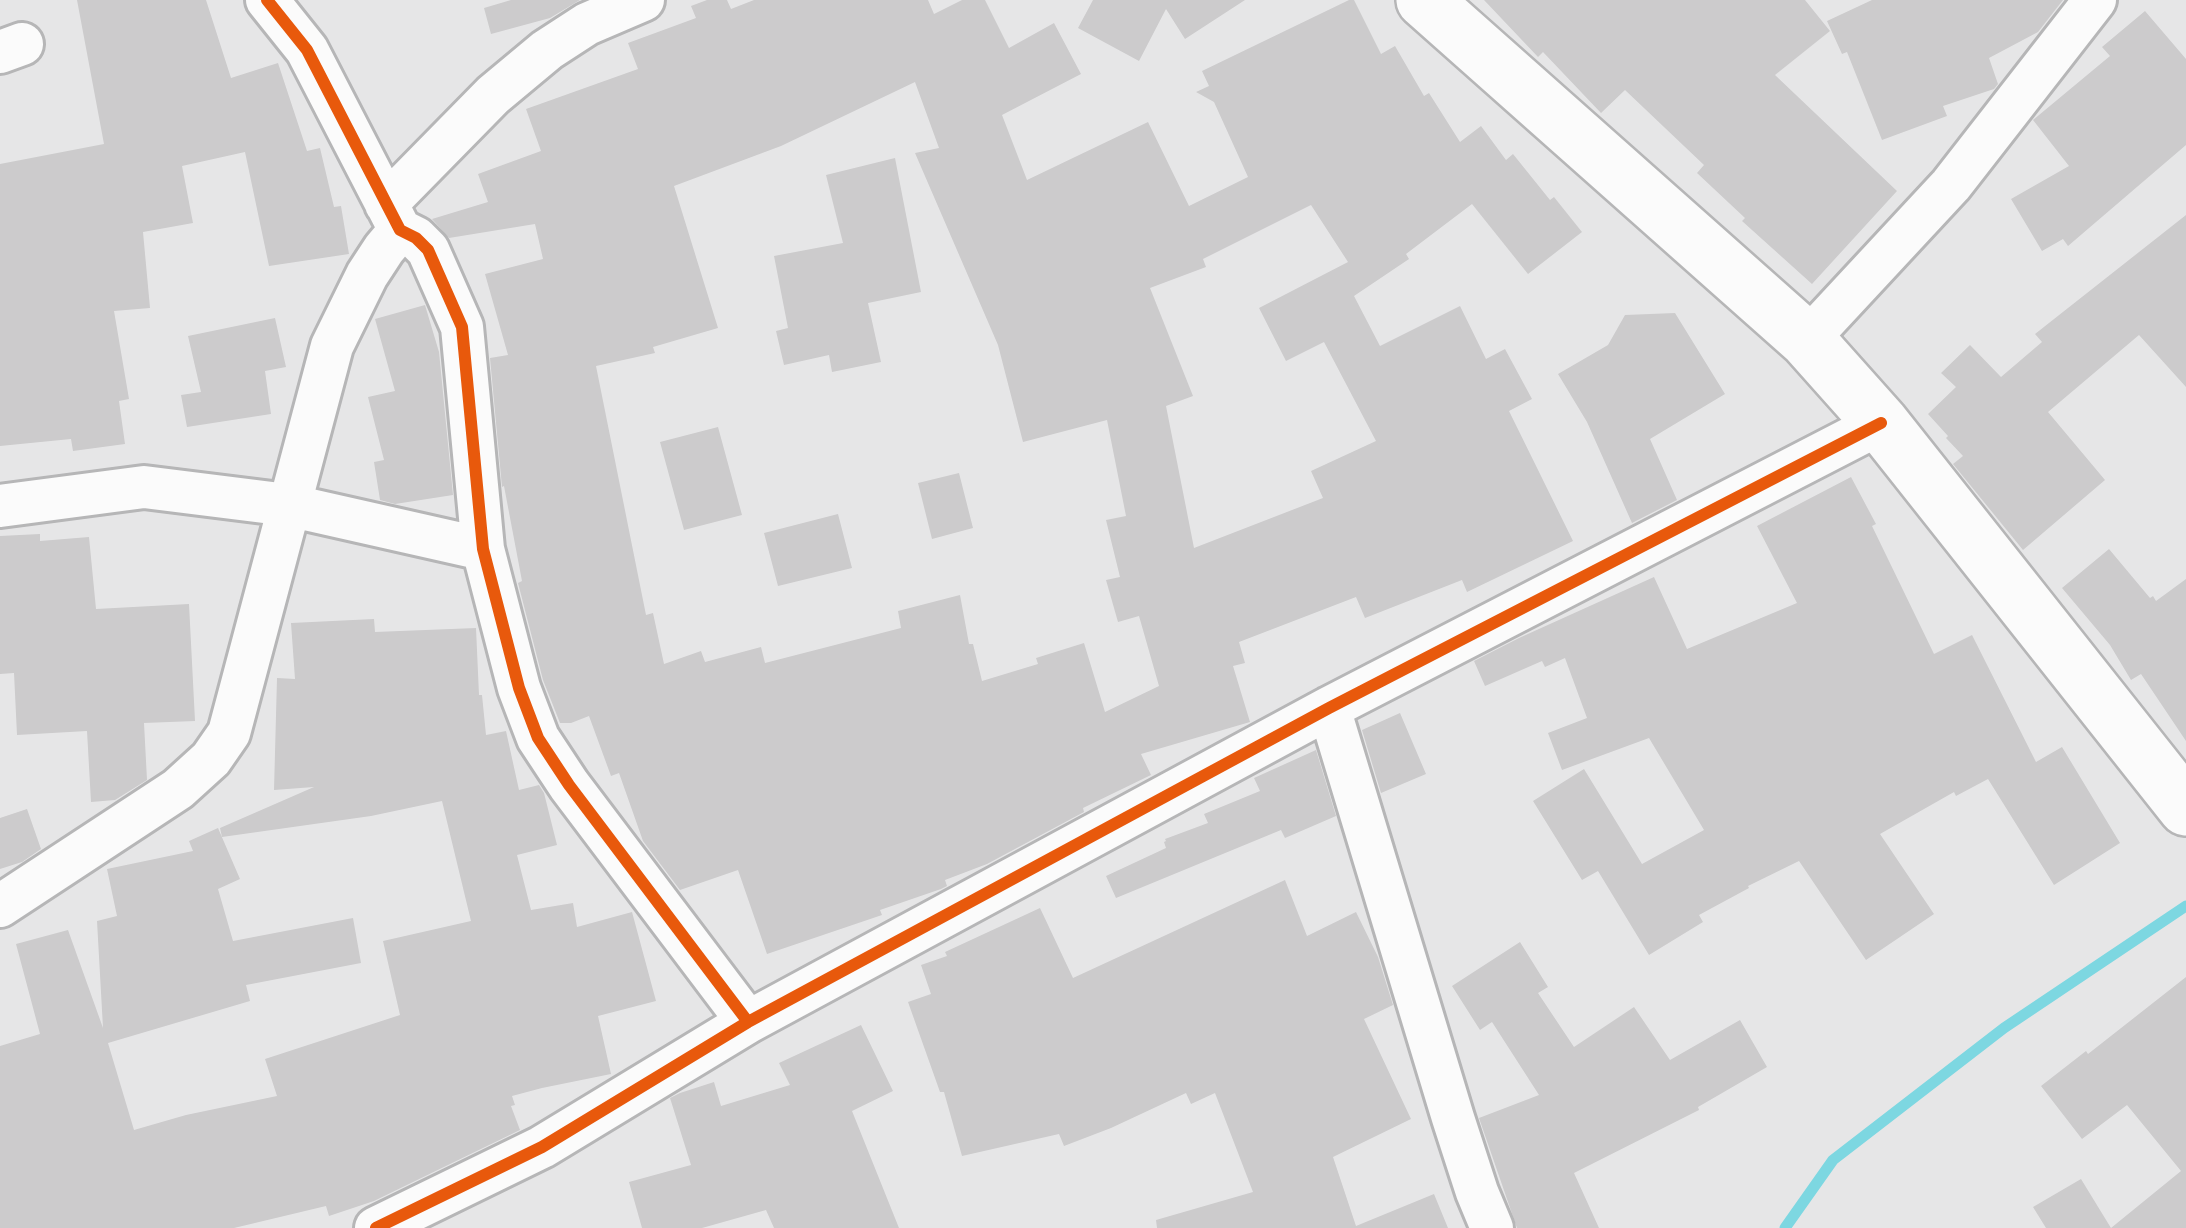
<!DOCTYPE html>
<style>
body{margin:0}
canvas{display:block;background:#e6e6e7}
</style>
<canvas width="2186" height="1228"></canvas>
<script>
const g = document.querySelector('canvas').getContext('2d');
g.lineJoin = 'round';
function toPath(rows) {
  const path = new Path2D();
  for (const r of rows) {
    path.moveTo(r[0], r[1]);
    for (let i = 2; i < r.length; i += 2) path.lineTo(r[i], r[i + 1]);
  }
  return path;
}
function trace(path, color, width, dash) {
  g.strokeStyle = color;
  g.lineWidth = width;
  g.lineCap = dash ? 'butt' : 'round';
  g.setLineDash(dash || []);
  g.stroke(path);
}
function paint(path, color) {
  g.fillStyle = color;
  g.fill(path, 'evenodd');
}
const stream = toPath([
 [1785,1228,1833,1160,2004,1028,2186,906]
]);
const building = toPath([
 [77,0,206,0,231,78,278,63,307,151,320,148,334,207,341,206,349,254,269,266,245,152,182,166,193,223,143,232,150,308,114,311,129,399,119,401,125,444,73,451,71,439,0,446,0,164,104,144],
 [511,0,580,0,550,18,491,34,484,8],
 [707,0,727,0,731,9,754,0,928,0,934,14,962,0,985,0,1009,48,1054,23,1081,74,1002,115,1027,180,1148,122,1189,206,1248,177,1214,102,1196,92,1209,86,1202,71,1349,0,1354,0,1381,54,1395,46,1424,96,1429,93,1460,142,1481,126,1506,160,1513,154,1550,200,1554,197,1582,232,1528,274,1472,204,1406,254,1409,259,1354,296,1380,346,1460,306,1486,359,1505,349,1532,399,1509,411,1573,541,1467,592,1462,580,1365,618,1356,597,1239,642,1245,663,1233,666,1250,722,1141,754,1151,775,1083,808,1084,812,987,864,945,880,947,886,941,889,880,910,882,915,767,954,738,870,680,890,643,841,619,773,611,776,589,716,571,723,560,723,543,680,518,583,522,581,504,486,502,487,490,358,508,355,485,274,543,259,535,224,449,238,432,219,488,202,478,174,541,151,526,109,638,69,628,43,696,18,691,6],
 [915,82,939,148,915,153,998,345,1023,442,1107,420,1126,516,1106,520,1120,577,1106,580,1118,622,1139,616,1159,686,1105,712,1084,643,1036,658,1038,664,982,681,973,644,969,644,960,595,898,611,901,628,765,663,761,647,705,662,701,651,664,664,653,613,646,615,596,366,655,353,653,347,718,328,674,186,781,146],
 [1311,205,1348,262,1259,308,1286,361,1324,342,1376,441,1311,471,1323,498,1194,548,1166,406,1193,396,1150,288,1206,267,1203,259],
 [1093,0,1245,0,1185,39,1166,9,1139,61,1078,28],
 [1484,0,1805,0,1830,31,1775,75,1897,191,1812,284,1742,221,1745,218,1697,173,1704,165,1625,90,1601,113,1543,52,1538,57],
 [1872,0,2063,0,2038,32,1989,58,1998,84,1994,89,1943,106,1947,116,1882,140,1847,52,1842,54,1827,21],
 [2145,11,2186,59,2186,145,2068,246,2063,239,2042,251,2011,199,2069,166,2033,120,2110,56,2102,47],
 [895,158,921,292,868,303,881,362,832,372,829,355,784,365,776,331,788,328,774,256,843,243,826,175],
 [2186,215,2186,387,2139,335,2048,412,2105,480,2023,550,1953,464,1963,456,1946,438,1948,436,1928,414,1956,387,1941,373,1970,345,2001,377,2042,342,2035,334],
 [425,305,439,352,453,495,395,504,380,500,374,462,384,460,368,397,395,391,375,319],
 [1675,313,1725,394,1650,439,1677,500,1632,523,1587,422,1558,374,1608,345,1625,315],
 [275,318,286,367,265,371,271,414,187,427,181,395,201,392,188,336],
 [718,427,742,515,684,530,660,442],
 [959,473,973,528,932,539,918,483],
 [1851,477,1876,524,1872,526,1934,654,1972,635,2036,762,2062,747,2120,843,2054,885,1988,779,1956,796,1954,792,1880,834,1934,914,1866,960,1799,861,1748,886,1749,888,1699,915,1703,922,1649,955,1598,871,1582,880,1533,801,1584,769,1642,864,1704,830,1649,738,1562,770,1548,733,1587,718,1565,658,1545,667,1542,661,1485,686,1474,661,1519,638,1654,577,1687,649,1797,603,1757,526],
 [838,514,852,568,778,586,764,533],
 [40,534,40,541,89,537,96,609,189,604,195,721,144,723,147,780,115,800,91,802,87,731,17,735,14,673,0,674,0,536],
 [2109,549,2150,598,2153,596,2156,601,2186,579,2186,741,2141,674,2131,680,2110,645,2062,588],
 [374,619,375,632,476,628,479,695,482,695,486,735,506,731,519,790,539,785,544,793,557,845,517,855,531,910,573,903,577,927,632,912,656,1001,598,1016,611,1074,542,1088,512,1096,515,1105,511,1106,520,1130,374,1201,329,1216,326,1206,234,1228,0,1228,0,1046,40,1034,16,944,68,930,103,1028,97,921,117,916,107,869,193,851,189,841,218,828,240,879,218,889,233,941,353,918,361,963,246,985,250,1001,108,1043,134,1130,186,1115,277,1096,265,1059,400,1015,383,941,471,921,442,801,371,816,222,837,220,828,314,787,274,790,277,678,295,679,291,623],
 [1400,713,1426,774,1381,793,1362,730],
 [1316,750,1336,816,1285,838,1281,830,1116,898,1106,876,1166,848,1164,842,1166,841,1165,839,1208,823,1204,814,1260,791,1254,778],
 [27,809,41,849,22,862,0,869,0,818],
 [1285,880,1307,936,1356,912,1378,957,1393,1005,1364,1019,1411,1119,1333,1157,1356,1226,1434,1194,1448,1228,1157,1228,1156,1220,1253,1192,1215,1093,1191,1104,1186,1093,1111,1128,1064,1146,1059,1134,962,1156,944,1092,940,1092,908,1002,931,994,921,965,947,956,945,952,1040,908,1073,978],
 [1520,942,1548,987,1538,993,1574,1047,1634,1007,1670,1060,1740,1020,1767,1067,1698,1107,1699,1110,1574,1173,1599,1228,1517,1228,1479,1118,1539,1095,1492,1022,1480,1030,1452,986],
 [2186,977,2186,1228,2111,1228,2181,1171,2127,1105,2082,1139,2041,1086,2086,1051,2088,1054],
 [861,1025,893,1091,852,1111,899,1228,774,1228,766,1210,702,1228,642,1228,629,1182,691,1165,670,1098,680,1093,714,1082,721,1106,790,1085,779,1063],
 [2081,1179,2111,1228,2046,1228,2033,1207]
]);
const minor = toPath([
 [267,0,307,50,400,230,416,238,428,250,462,327,483,549,519,688,538,738,569,785,748,1022],
 [0,52,22,44],
 [386,204,493,95,547,50,587,24,643,0],
 [1807,340,1951,185,2095,0],
 [0,506,144,487,288,505,483,549],
 [1329,708,1453,1118,1477,1192,1492,1228],
 [0,906,178,789,211,759,229,733,332,346,367,275,384,249,400,230],
 [376,1228,542,1147,748,1022,1329,708,1881,423]
]);
const tertiary = toPath([
 [1424,0,1807,340,1881,423,2186,808]
]);
const cycleway = toPath([
 [267,0,307,50,400,230,416,238,428,250,462,327,483,549,519,688,538,738,569,785,748,1022],
 [376,1228,542,1147,748,1022,1329,708,1881,423]
]);
trace(stream, '#7dd7e1', 11);
paint(building, '#cccbcc');
trace(minor, '#b6b6b7', 48);
trace(tertiary, '#b6b6b7', 60);
trace(minor, '#fbfbfb', 42);
trace(tertiary, '#fbfbfb', 55);
trace(cycleway, '#e8590c', 12);
</script>
